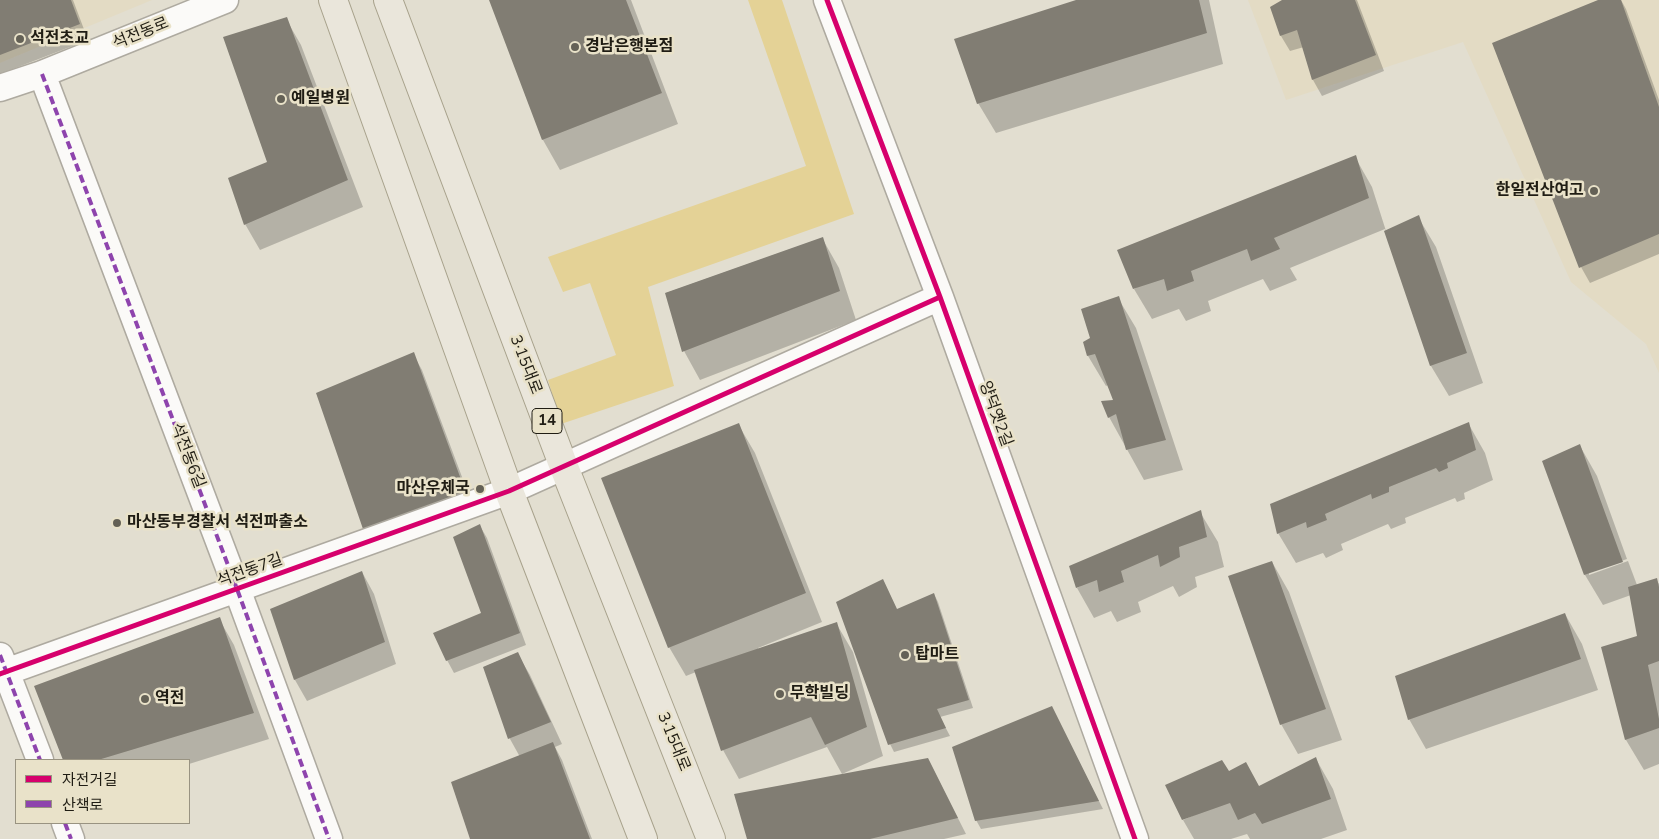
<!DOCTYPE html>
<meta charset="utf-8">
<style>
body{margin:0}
#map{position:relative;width:1659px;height:839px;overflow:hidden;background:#e2ded0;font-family:"Nunito Sans","Noto Sans KR",sans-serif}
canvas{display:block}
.legend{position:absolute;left:15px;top:759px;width:175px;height:65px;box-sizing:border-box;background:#e9e2c9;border:1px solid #999381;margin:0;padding:6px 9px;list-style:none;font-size:15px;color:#201d14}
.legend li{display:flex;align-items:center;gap:10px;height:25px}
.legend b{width:25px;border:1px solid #999381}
</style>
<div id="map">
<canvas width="1659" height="839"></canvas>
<ul class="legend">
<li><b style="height:6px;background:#d6006c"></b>자전거길</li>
<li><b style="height:6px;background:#8e44ad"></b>산책로</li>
</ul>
</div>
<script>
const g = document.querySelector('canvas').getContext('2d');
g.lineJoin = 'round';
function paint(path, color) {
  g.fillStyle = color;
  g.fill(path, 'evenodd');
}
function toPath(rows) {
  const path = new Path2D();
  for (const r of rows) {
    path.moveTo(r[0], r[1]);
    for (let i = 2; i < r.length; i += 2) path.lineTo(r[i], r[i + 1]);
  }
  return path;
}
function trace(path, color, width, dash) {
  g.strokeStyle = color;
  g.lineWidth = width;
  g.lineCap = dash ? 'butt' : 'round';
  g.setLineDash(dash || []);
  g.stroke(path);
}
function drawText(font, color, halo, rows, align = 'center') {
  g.font = font + ' "Nunito Sans","Noto Sans KR",sans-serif';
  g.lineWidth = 5;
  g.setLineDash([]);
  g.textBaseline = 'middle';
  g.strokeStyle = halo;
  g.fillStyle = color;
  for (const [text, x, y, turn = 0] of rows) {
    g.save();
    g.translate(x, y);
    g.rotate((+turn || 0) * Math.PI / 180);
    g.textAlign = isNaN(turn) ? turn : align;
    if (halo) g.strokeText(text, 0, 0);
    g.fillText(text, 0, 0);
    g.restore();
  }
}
const built = toPath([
 [0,0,152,0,0,63],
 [1248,0,1659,0,1659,373,1646,344,1571,282,1463,42,1286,100]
]);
const green = toPath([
 [748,0,782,0,854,214,648,287,674,386,561,424,548,380,616,355,590,283,563,292,548,257,806,166]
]);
const shadow = toPath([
 [0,0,73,0,88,40,0,74],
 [490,0,631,0,678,124,560,170,543,140],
 [1080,0,1209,0,1223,64,996,133,978,103],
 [1284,0,1357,0,1384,71,1322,96,1313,80,1304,47,1290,51,1281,36],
 [1601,0,1621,0,1626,9,1659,100,1659,254,1590,283,1581,267,1494,43],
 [286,19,301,45,363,207,260,250,245,224,268,162],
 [1355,157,1372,187,1386,231,1418,217,1436,247,1483,383,1449,396,1431,366,1385,229,1290,268,1297,280,1270,291,1263,279,1208,301,1211,311,1186,321,1179,309,1152,319,1134,289],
 [822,238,839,268,856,320,700,380,684,351,666,293],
 [1118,298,1136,328,1183,470,1144,480,1109,417,1114,401,1108,385,1106,386,1088,356,1084,342,1092,338],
 [413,354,422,370,474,509,374,544,365,528],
 [1468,423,1485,453,1493,480,1464,493,1465,499,1457,502,1455,498,1405,518,1406,523,1391,529,1388,524,1341,544,1343,550,1326,558,1323,553,1296,563,1278,533],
 [738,424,755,453,822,622,758,648,759,650,836,623,853,652,883,756,842,774,827,747,739,779,723,750,696,672,686,676,669,647],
 [1580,446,1597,476,1627,559,1589,572,1589,575,1628,561,1637,585,1656,579,1659,584,1659,764,1644,770,1626,740,1603,648,1638,637,1631,595,1603,605,1585,575,1543,461],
 [1200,512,1218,542,1224,567,1195,577,1197,587,1179,597,1173,586,1138,602,1141,612,1117,622,1111,611,1094,618,1077,588],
 [480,526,487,538,526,645,454,673,447,660,482,614],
 [1272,562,1289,592,1342,740,1298,754,1281,724],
 [362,572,374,594,396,664,307,701,295,680,272,610],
 [934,594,938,602,973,708,940,717,950,736,894,752,890,744,897,610],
 [1565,614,1582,644,1598,690,1426,749,1409,719],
 [219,619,234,645,269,739,189,764,189,760,64,760,36,687],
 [517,653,530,675,562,744,555,747,562,760,592,839,471,839,520,757,510,739,484,667],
 [1056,716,1103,809,981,829,976,820],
 [928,759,966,834,944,839,748,839],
 [1316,759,1333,789,1347,830,1321,839,1250,839,1247,834,1231,839,1194,839,1183,820,1259,787]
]);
const building = toPath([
 [0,0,71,0,80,24,0,55],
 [489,0,626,0,662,93,542,140],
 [1076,0,1199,0,1207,33,977,104,954,39],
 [1282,0,1355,0,1376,55,1312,80,1297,30,1280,36,1270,7],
 [1598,0,1621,0,1659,107,1659,234,1579,268,1492,43],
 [287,17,348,180,244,225,228,178,267,162,223,37],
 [1356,155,1369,198,1274,238,1280,249,1251,261,1247,249,1191,271,1194,281,1167,291,1164,279,1133,289,1117,250],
 [1419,215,1467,353,1430,366,1384,231],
 [823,237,840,291,682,352,665,293],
 [1119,296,1166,440,1126,450,1116,414,1108,418,1101,401,1113,400,1095,354,1087,356,1083,342,1090,338,1081,309],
 [414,352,466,493,363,529,316,393],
 [1469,422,1476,450,1447,463,1448,468,1439,472,1436,468,1389,487,1389,492,1372,499,1371,494,1325,514,1327,520,1307,528,1306,522,1277,534,1270,504],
 [739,423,806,593,668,648,601,478],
 [1580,444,1623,562,1584,575,1542,461],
 [1201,510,1207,537,1179,547,1180,557,1160,567,1158,555,1121,571,1124,582,1099,592,1097,580,1076,588,1069,566],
 [480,524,520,633,446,661,433,633,481,613,453,537],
 [1272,561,1326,709,1280,725,1228,576],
 [362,571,385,642,294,680,270,609],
 [1657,578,1659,587,1659,661,1648,665,1659,719,1659,728,1625,740,1601,647,1637,636,1628,587],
 [883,579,897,609,934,593,969,700,937,709,946,728,888,745,836,602],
 [1565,613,1581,659,1408,720,1395,676],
 [220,617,254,713,98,760,63,760,34,686],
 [837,622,867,727,825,745,811,717,721,751,694,670],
 [518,652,551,722,508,739,483,667],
 [1052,706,1099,801,975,821,952,747],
 [553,742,590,839,470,839,451,782],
 [1316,757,1331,799,1262,824,1255,813,1238,820,1230,803,1182,820,1165,785,1222,760,1229,771,1246,762,1259,786],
 [928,758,958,818,870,839,747,839,734,794]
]);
const minor = toPath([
 [827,0,940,297,1135,839],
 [42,74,237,589,329,839],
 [0,88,42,74,225,0],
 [0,656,40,760],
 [0,674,509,491,940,297],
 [65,823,71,839]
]);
const major = toPath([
 [333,0,509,491,643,839],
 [388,0,564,467,711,839]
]);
const quiet = toPath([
 [42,74,237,589,329,839],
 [0,655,40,760],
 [65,823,71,839]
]);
const cycleway = toPath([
 [827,0,940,297,1135,839],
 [0,674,509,491,940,297]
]);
const markers = [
 [20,39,5,"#646156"],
 [575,47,5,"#646156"],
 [281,99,5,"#646156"],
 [1594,191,5,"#646156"],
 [480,489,5,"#646156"],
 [117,523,5,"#646156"],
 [905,655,5,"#646156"],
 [780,694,5,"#646156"],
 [145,699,5,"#646156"]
];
const shields = [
 [547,421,30]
];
const shieldNames = [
 ["14",547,421]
];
const streetNames = [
 ["석전동로",141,34,-22],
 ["3·15대로",525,365,69],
 ["양덕옛2길",995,414,70],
 ["석전동6길",187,456,69],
 ["석전동7길",250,571,-20],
 ["3·15대로",673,742,68]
];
const poiNames = [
 ["석전초교",30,39],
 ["경남은행본점",585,47],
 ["예일병원",291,99],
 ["한일전산여고",1584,191,"right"],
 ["마산우체국",470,489,"right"],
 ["마산동부경찰서 석전파출소",127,523],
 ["탑마트",915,655],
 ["무학빌딩",790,694],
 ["역전",155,699]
];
paint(built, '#e3dbc4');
paint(green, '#e4d296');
paint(shadow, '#0003');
paint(building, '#817d73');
trace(minor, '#aeaaa0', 29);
trace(major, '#a8a28c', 30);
trace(minor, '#fbfaf8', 26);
trace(major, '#eae6db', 28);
trace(quiet, '#8e44ad', 4, [8, 4]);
trace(cycleway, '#d6006c', 5);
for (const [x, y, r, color] of markers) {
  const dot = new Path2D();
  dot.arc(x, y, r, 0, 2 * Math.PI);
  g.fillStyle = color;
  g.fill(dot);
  trace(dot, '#e9e2c9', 2);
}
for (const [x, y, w] of shields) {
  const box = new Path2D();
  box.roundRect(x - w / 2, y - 12.5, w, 25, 4);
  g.fillStyle = '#e9e2c9';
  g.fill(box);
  trace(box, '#201d14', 1);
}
drawText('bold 15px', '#201d14', null, shieldNames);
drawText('16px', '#201d14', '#e9e2c9', streetNames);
drawText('bold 16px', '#201d14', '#e9e2c9', poiNames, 'left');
</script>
